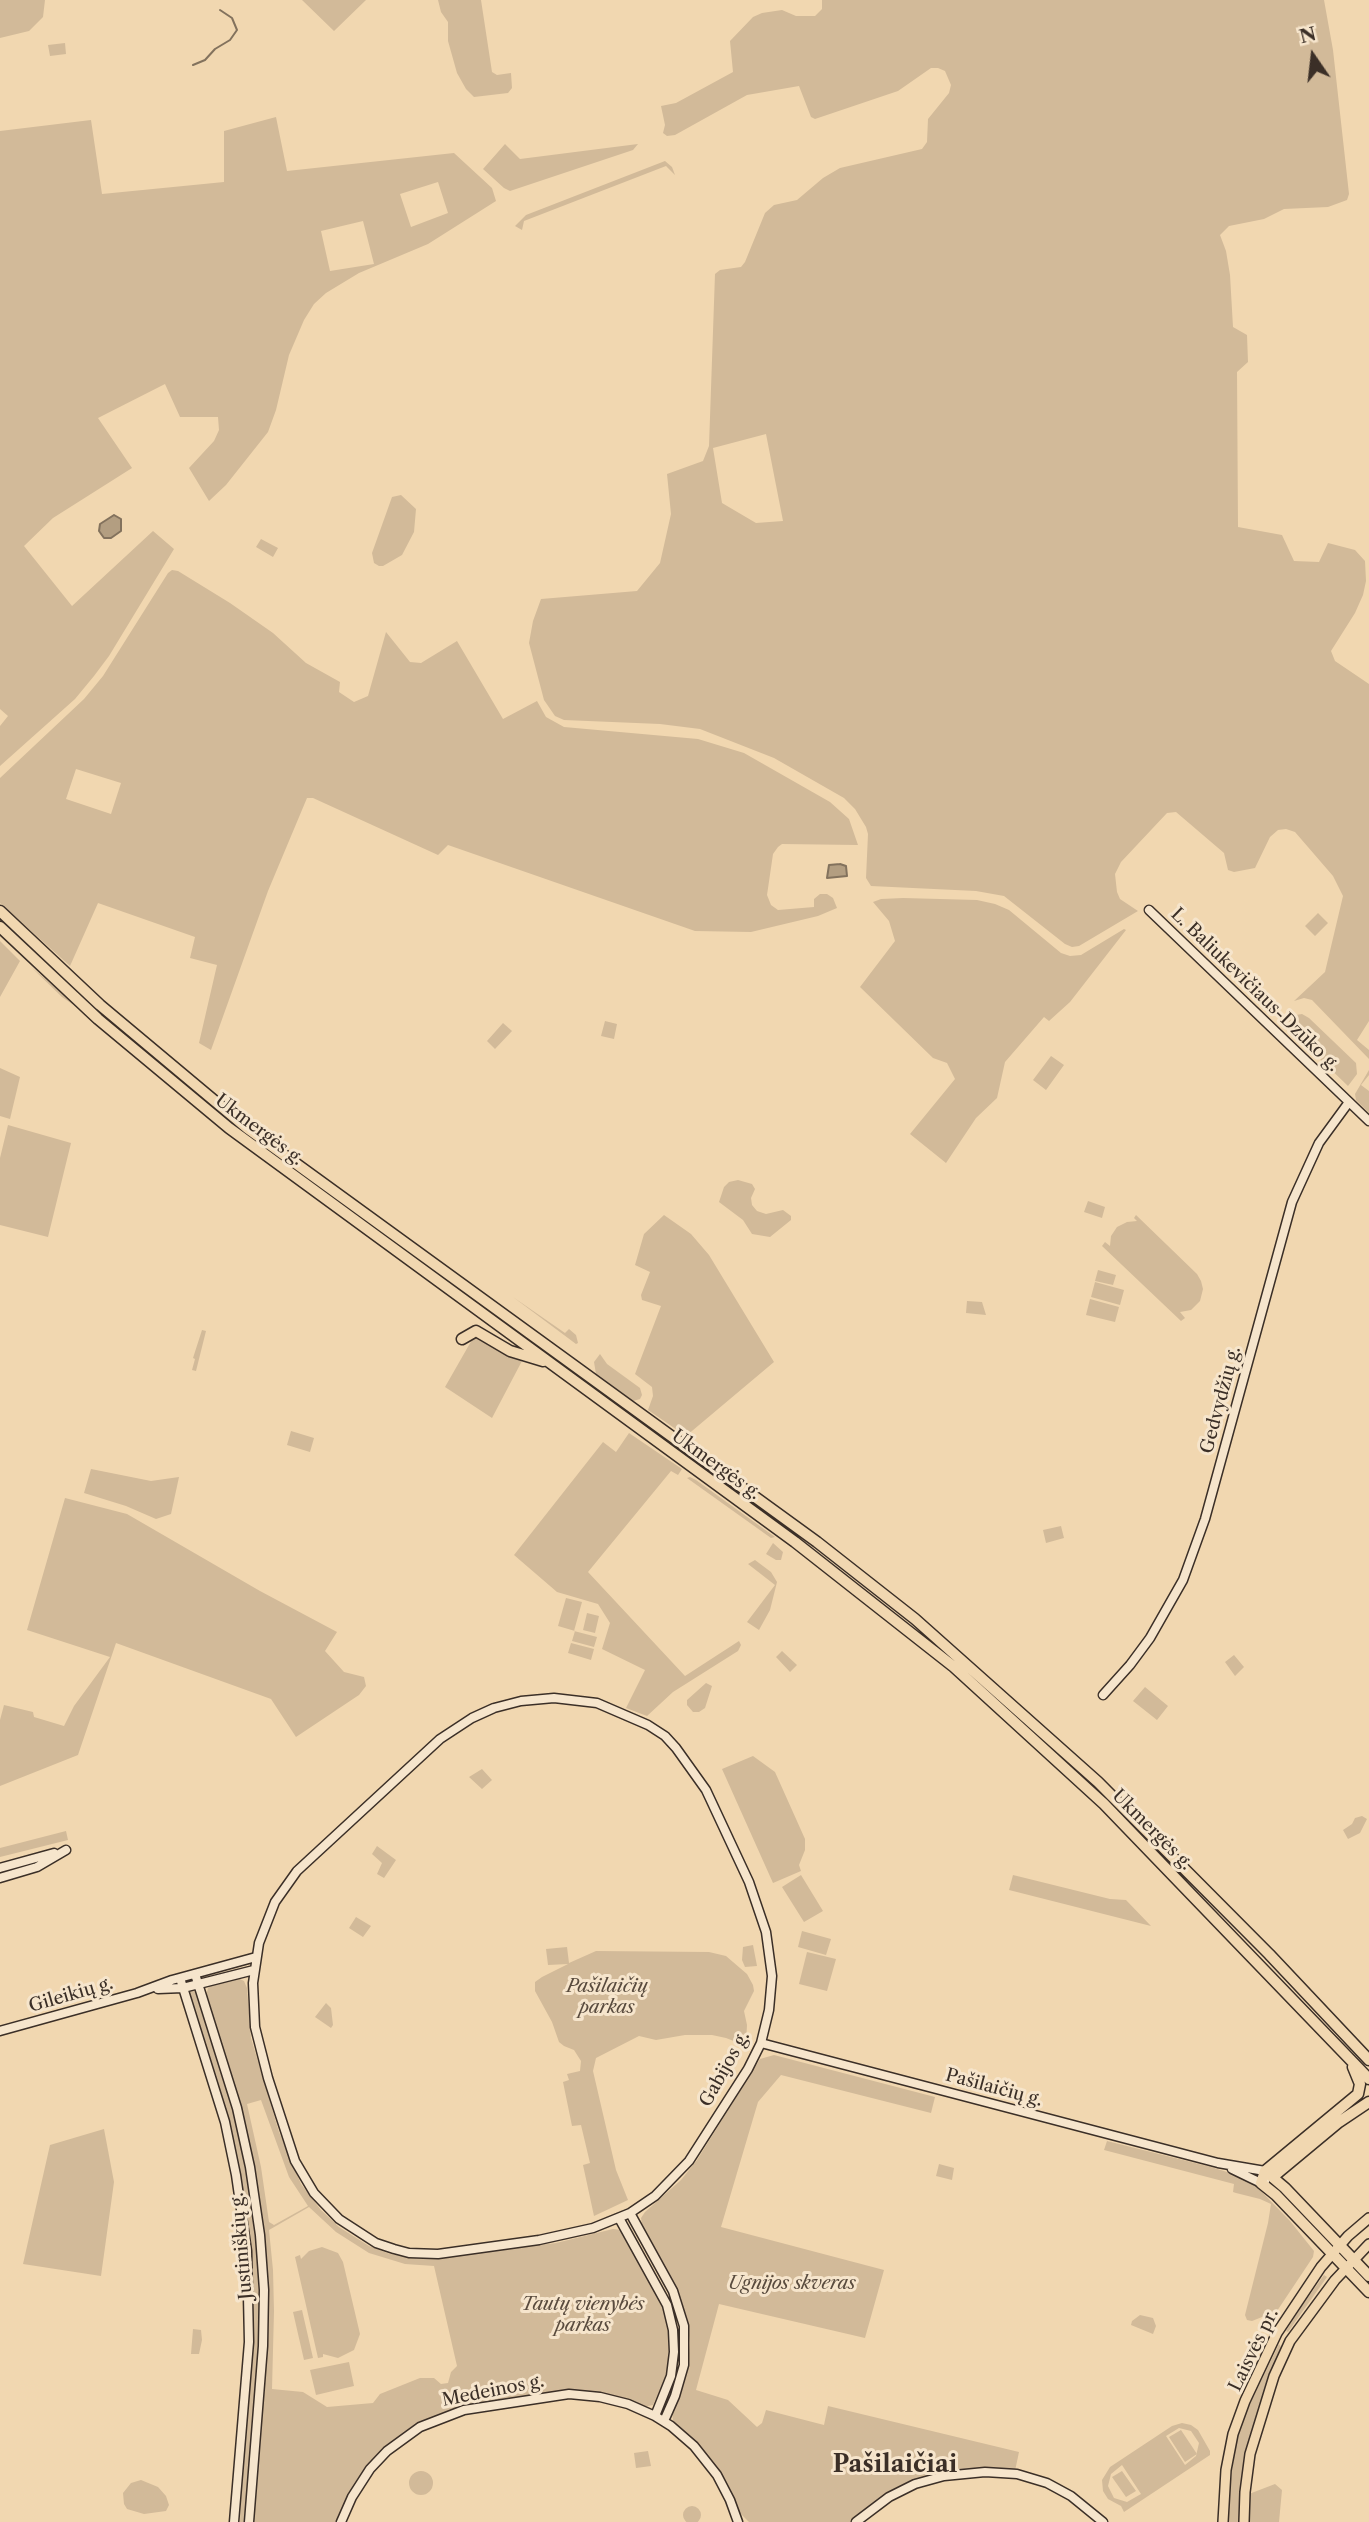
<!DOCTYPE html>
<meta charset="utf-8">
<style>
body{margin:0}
#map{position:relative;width:1369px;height:2522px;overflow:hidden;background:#f1d7b0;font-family:"Libre Caslon Text",serif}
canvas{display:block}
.north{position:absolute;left:1278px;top:21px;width:70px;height:70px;-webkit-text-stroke:5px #f6e5cc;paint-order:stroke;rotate:346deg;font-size:19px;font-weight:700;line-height:28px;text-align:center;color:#3b2f27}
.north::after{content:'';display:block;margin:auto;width:24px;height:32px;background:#3b2f27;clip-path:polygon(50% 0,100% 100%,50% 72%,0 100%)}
</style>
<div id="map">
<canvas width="1369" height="2522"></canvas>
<div class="north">N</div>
</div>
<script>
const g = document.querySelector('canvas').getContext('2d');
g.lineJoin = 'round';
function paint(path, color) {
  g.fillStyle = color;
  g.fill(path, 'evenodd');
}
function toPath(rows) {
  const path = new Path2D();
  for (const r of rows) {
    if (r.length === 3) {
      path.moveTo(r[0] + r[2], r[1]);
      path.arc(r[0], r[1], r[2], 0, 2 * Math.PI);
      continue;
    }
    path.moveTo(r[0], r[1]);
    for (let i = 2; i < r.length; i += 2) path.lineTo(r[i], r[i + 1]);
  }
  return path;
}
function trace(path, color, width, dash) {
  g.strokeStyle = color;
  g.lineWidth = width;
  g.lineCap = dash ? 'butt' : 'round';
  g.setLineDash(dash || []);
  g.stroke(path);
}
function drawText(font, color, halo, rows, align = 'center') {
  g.font = font + ' "Libre Caslon Text",serif';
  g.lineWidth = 6;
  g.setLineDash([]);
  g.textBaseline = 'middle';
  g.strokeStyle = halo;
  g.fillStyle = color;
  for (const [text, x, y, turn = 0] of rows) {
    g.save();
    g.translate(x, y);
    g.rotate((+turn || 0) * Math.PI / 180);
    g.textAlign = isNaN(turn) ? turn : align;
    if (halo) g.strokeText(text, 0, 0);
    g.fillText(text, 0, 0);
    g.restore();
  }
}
const green = toPath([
 [0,0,45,0,43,17,29,31,0,38],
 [302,0,366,0,334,31],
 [438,0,481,0,492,72,497,75,511,73,512,88,508,93,474,97,466,89,457,73,448,41,448,22,441,12],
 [822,0,1324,0,1333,50,1349,194,1347,200,1328,207,1284,209,1264,219,1229,226,1220,235,1226,251,1230,275,1233,327,1247,335,1248,362,1237,372,1238,527,1282,535,1294,561,1319,562,1328,543,1355,550,1365,561,1366,581,1363,595,1355,613,1331,651,1335,661,1369,684,1369,1021,1357,1040,1369,1050,1369,1059,1312,1000,1304,998,1294,1001,1325,972,1343,896,1333,876,1295,832,1286,829,1278,830,1270,837,1255,868,1234,872,1228,870,1224,853,1176,812,1167,813,1121,862,1115,874,1117,892,1120,899,1138,911,1079,946,1072,947,1065,944,1004,896,976,891,871,886,866,878,868,834,866,827,855,809,844,798,774,758,700,729,660,724,564,720,555,716,544,700,529,643,533,621,541,599,637,591,660,563,671,514,667,474,703,461,709,446,715,274,720,270,741,267,745,262,765,213,774,205,797,200,823,178,840,168,922,149,927,142,928,119,949,93,951,85,945,71,938,68,931,68,898,91,815,119,811,117,799,86,747,95,675,135,667,136,663,133,665,125,661,106,676,103,733,72,730,41,753,17,762,13,782,10,796,16,815,16,822,9],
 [766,434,783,521,756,523,722,503,713,448],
 [65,43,66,54,50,56,48,45],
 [276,117,287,171,454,153,492,188,496,201,428,244,359,273,326,293,314,304,304,320,289,355,276,410,268,432,226,485,209,501,189,468,214,441,219,430,218,417,180,417,165,384,98,418,132,468,53,518,24,546,72,606,153,531,174,549,109,656,94,676,75,699,0,766,0,726,8,716,0,709,0,131,91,120,102,194,224,182,224,131],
 [438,182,448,213,411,227,400,194],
 [363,221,374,264,330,271,321,231],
 [505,144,520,159,638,144,633,150,510,191,504,188,483,169],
 [665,161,672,167,675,175,666,166,524,221,522,230,515,226,526,215],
 [401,495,416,509,414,532,402,555,383,566,379,566,374,563,372,553,392,497],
 [261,539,278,548,273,557,256,547],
 [172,570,178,571,230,603,273,633,306,663,340,682,339,692,354,702,368,696,386,632,410,662,421,663,457,641,503,719,537,701,546,717,564,727,698,739,744,753,830,802,849,819,858,845,782,844,778,847,773,854,767,895,771,905,778,910,814,907,814,899,820,894,827,894,833,898,837,908,818,916,751,932,695,931,448,845,438,855,313,798,307,798,268,891,211,1050,199,1043,217,965,190,958,195,937,98,903,70,966,0,903,0,778,84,699,103,676,168,573],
 [76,769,121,783,111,814,66,799],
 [903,898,977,900,995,904,1009,910,1061,953,1070,956,1081,955,1124,929,1126,930,1070,1002,1049,1021,1044,1017,1005,1062,997,1098,976,1118,946,1163,910,1134,955,1079,947,1063,933,1058,860,987,895,941,889,921,873,902,881,899],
 [1318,913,1328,923,1315,936,1305,926],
 [0,941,20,961,0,997],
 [31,967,81,1009,81,1010,62,997],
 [1296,1015,1302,1014,1309,1018,1356,1063,1357,1074,1348,1086,1292,1032,1289,1021],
 [605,1021,617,1024,614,1039,601,1036],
 [503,1023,512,1031,495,1049,487,1041],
 [1051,1056,1064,1065,1046,1090,1033,1080],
 [0,1068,20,1077,10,1119,0,1116],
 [1369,1070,1369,1075,1361,1085,1369,1091,1369,1113,1356,1100,1355,1094],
 [8,1125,71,1143,48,1237,0,1225,0,1158],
 [738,1180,752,1184,755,1189,751,1198,752,1205,757,1211,766,1214,783,1210,791,1216,791,1220,770,1237,752,1234,743,1220,719,1202,724,1187,729,1182],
 [1088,1201,1105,1207,1102,1218,1084,1212],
 [664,1215,691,1234,709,1255,774,1362,686,1436,648,1410,653,1396,652,1387,635,1374,661,1306,642,1300,641,1295,650,1272,635,1265,644,1234],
 [1136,1215,1197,1274,1201,1281,1203,1289,1200,1301,1191,1310,1180,1312,1185,1318,1181,1321,1102,1246,1105,1242,1110,1246,1111,1236,1117,1227,1127,1222,1137,1221,1134,1218],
 [1098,1270,1116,1275,1113,1285,1095,1281],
 [1095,1282,1124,1290,1120,1305,1091,1297],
 [513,1297,565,1333,569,1329,576,1335,578,1343,576,1344],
 [1090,1299,1119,1307,1115,1322,1086,1315],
 [967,1301,982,1302,986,1315,966,1313],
 [202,1330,206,1331,196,1371,192,1370,195,1359,193,1358],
 [476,1336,523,1359,492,1418,445,1387,473,1338],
 [600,1354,607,1364,640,1388,642,1395,640,1399,633,1401,596,1374,594,1362],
 [291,1431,314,1438,310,1452,287,1445],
 [629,1433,682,1469,678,1475,671,1471,588,1572,685,1676,739,1641,741,1645,738,1651,673,1692,647,1716,626,1708,645,1670,602,1649,610,1623,598,1604,557,1592,514,1555,603,1442,616,1452],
 [91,1469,151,1481,179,1477,171,1514,156,1519,126,1506,84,1493],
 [690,1477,696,1480,775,1537,771,1538,687,1478],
 [65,1498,127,1514,260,1591,337,1632,325,1651,344,1672,364,1677,366,1686,359,1695,296,1737,271,1699,116,1643,78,1755,0,1786,0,1720,4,1705,33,1712,34,1717,64,1726,74,1706,110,1657,27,1630],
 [1061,1526,1064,1538,1046,1543,1043,1530],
 [773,1543,783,1552,781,1560,776,1560,766,1554],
 [755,1560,771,1572,777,1582,770,1610,759,1630,747,1622,775,1585,748,1564],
 [566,1598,582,1602,574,1631,597,1637,594,1647,572,1641,575,1631,558,1626],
 [587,1613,599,1616,595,1633,583,1630],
 [571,1643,594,1649,591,1660,568,1653],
 [782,1651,797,1665,790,1672,776,1657],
 [1234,1655,1244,1667,1235,1676,1225,1662],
 [706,1683,712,1686,705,1708,699,1712,693,1712,687,1705,687,1700],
 [1145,1687,1168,1706,1157,1720,1133,1701],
 [753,1756,775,1772,805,1839,805,1850,799,1865,801,1871,773,1883,722,1769],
 [482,1769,492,1780,482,1789,469,1777],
 [1362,1816,1367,1819,1360,1833,1348,1839,1343,1830,1352,1824,1355,1818],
 [66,1831,68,1840,0,1857,0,1848],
 [377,1846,396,1860,384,1878,377,1874,382,1863,372,1854],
 [801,1875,823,1911,804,1922,782,1887],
 [1013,1875,1110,1899,1126,1900,1151,1926,1009,1890],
 [356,1917,371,1926,363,1937,349,1928],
 [802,1931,831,1939,826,1955,798,1947],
 [753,1945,757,1966,745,1967,742,1960,743,1947],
 [567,1947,569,1963,596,1951,709,1952,726,1956,747,1974,753,1985,754,1991,744,2011,747,2025,746,2043,744,2045,726,2038,712,2035,685,2035,656,2040,639,2036,596,2058,593,2071,616,2170,628,2200,594,2216,583,2165,590,2163,581,2125,572,2126,563,2082,569,2080,567,2074,580,2071,581,2061,574,2050,564,2046,559,2042,552,2022,535,1991,535,1982,542,1977,568,1964,548,1965,546,1949],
 [807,1952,836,1959,827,1991,799,1984],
 [238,1978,244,1981,247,1988,251,2038,279,2132,301,2184,321,2210,339,2227,369,2246,390,2254,421,2259,556,2243,613,2229,622,2230,662,2305,669,2328,669,2362,666,2376,653,2405,643,2407,571,2391,477,2404,447,2411,413,2426,387,2447,363,2474,346,2500,337,2522,253,2522,265,2375,267,2322,265,2253,255,2173,206,1996,208,1988,213,1984],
 [261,2100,289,2177,308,2206,274,2225,269,2222,261,2167,247,2104],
 [309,2207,336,2232,369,2253,405,2264,434,2266,457,2366,451,2372,448,2383,441,2384,434,2378,420,2378,380,2394,373,2403,327,2407,303,2392,272,2389,274,2311,273,2270,269,2230],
 [191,1990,196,1992,238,2128,256,2233,260,2312,259,2358,244,2522,240,2522,243,2448,252,2328,251,2271,227,2117,188,1994],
 [326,2003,331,2008,333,2025,331,2028,315,2017],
 [774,2055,935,2097,931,2113,781,2075,758,2102,721,2227,884,2270,865,2338,719,2304,696,2390,728,2400,757,2427,762,2423,766,2410,824,2425,828,2406,1019,2452,1015,2471,976,2469,931,2475,885,2495,852,2522,749,2522,740,2513,713,2462,673,2422,672,2410,687,2372,690,2343,688,2328,678,2292,642,2224,641,2218,645,2212,681,2180,697,2160,760,2059],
 [104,2129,114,2182,101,2276,23,2264,50,2145],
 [1107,2141,1211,2167,1243,2177,1258,2188,1290,2221,1314,2251,1313,2257,1277,2311,1252,2321,1247,2320,1245,2315,1268,2223,1271,2204,1260,2199,1236,2193,1233,2192,1234,2184,1104,2150],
 [939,2164,954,2168,952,2180,936,2176],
 [322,2247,338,2253,343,2262,360,2334,354,2350,338,2358,323,2354,323,2357,318,2358,295,2257,300,2255,301,2259,309,2251],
 [1324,2275,1327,2277,1288,2332,1286,2331,1301,2307],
 [302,2310,313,2358,304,2360,293,2312],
 [1140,2315,1153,2318,1156,2326,1153,2334,1131,2325,1132,2321],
 [193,2329,201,2330,202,2340,199,2354,191,2354],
 [1279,2344,1281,2347,1253,2426,1241,2488,1239,2522,1228,2522,1228,2502,1236,2441,1246,2412],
 [349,2362,354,2386,316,2395,310,2370],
 [1182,2423,1191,2425,1198,2430,1210,2451,1210,2455,1124,2512,1121,2506,1108,2499,1103,2491,1102,2480,1110,2467,1172,2426],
 [1179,2428,1191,2431,1199,2443,1196,2456,1185,2465,1166,2436],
 [1122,2465,1141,2494,1127,2502,1114,2498,1108,2486,1111,2474],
 [1181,2430,1197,2454,1185,2462,1169,2437],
 [648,2451,651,2466,636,2468,634,2453],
 [1122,2471,1136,2491,1126,2497,1112,2477],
 [421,2483,12],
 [141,2480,158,2487,166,2496,169,2505,166,2511,144,2514,127,2509,124,2504,123,2493,131,2483],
 [1275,2484,1282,2490,1279,2522,1247,2522,1249,2494],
 [692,2515,9]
]);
const water = toPath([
 [114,515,121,519,121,531,111,538,104,538,99,531,100,524,114,515],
 [840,864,846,866,847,876,827,878,829,865,840,864]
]);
const stream = toPath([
 [193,65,205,60,215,49,230,40,237,30,232,18,220,10]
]);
const secondary = toPath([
 [1149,910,1369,1121],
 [1103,1695,1130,1665,1150,1638,1183,1580,1205,1519,1292,1202,1319,1143,1349,1102],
 [554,1698,597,1703,648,1725,665,1736,676,1748,706,1790,749,1882,766,1932,772,1976,769,2010,761,2043,748,2069,689,2161,655,2196,630,2213,593,2228,539,2240,438,2254,409,2253,394,2249,376,2243,339,2219,314,2193,295,2161,268,2078,255,2027,253,1983,259,1943,275,1902,297,1871,440,1739,472,1718,494,1708,521,1701,554,1698],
 [0,1868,54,1853],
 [0,1878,37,1867,66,1850],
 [195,1974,237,2108,250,2167,260,2235,264,2290,263,2346,249,2522],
 [180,1978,225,2122,236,2175,247,2251,249,2342,234,2522],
 [158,1989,183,1988,254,1970],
 [0,2031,137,1993,172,1980,256,1957],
 [761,2043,1218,2163,1265,2171],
 [1232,2169,1261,2183,1265,2181],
 [630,2213,673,2291,684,2326,684,2365,675,2396,664,2421],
 [619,2218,667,2305,673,2330,674,2352,671,2376,655,2416],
 [341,2522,352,2497,370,2469,387,2451,420,2427,464,2410,569,2394,600,2397,628,2404,655,2416,671,2426,694,2446,717,2475,730,2500,738,2522],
 [856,2522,889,2497,915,2484,944,2476,985,2472,1017,2474,1047,2483,1071,2496,1103,2522]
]);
const primary = toPath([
 [1223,2522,1226,2470,1233,2434,1245,2401,1277,2333,1321,2267,1348,2236,1369,2218],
 [1244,2522,1245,2492,1250,2454,1274,2376,1290,2341,1335,2280,1369,2244]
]);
const highway = toPath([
 [0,911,100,1005,247,1128,817,1542,915,1619,1098,1782,1269,1954,1369,2060],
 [0,927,98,1019,229,1128,795,1542,954,1667,1104,1804,1369,2079],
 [462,1339,476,1331,510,1351,543,1361],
 [1353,2067,1360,2084,1358,2094,1265,2171,1261,2183,1276,2195,1369,2292],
 [1265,2171,1285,2188,1369,2276],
 [1274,2176,1339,2122,1369,2102]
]);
const streetNames = [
 ["L. Baliukevičiaus-Dzūko g.",1255,990,44],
 ["Ukmergės g.",259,1130,37],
 ["Gedvydžių g.",1221,1400,-75],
 ["Ukmergės g.",716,1465,36],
 ["Ukmergės g.",1152,1830,45],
 ["Gileikių g.",71,1995,-16],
 ["Gabijos g.",725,2069,-61],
 ["Pašilaičių g.",994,2088,15],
 ["Justiniškių g.",242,2246,-95],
 ["Laisvės pr.",1254,2350,-64],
 ["Medeinos g.",493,2391,-11]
];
const parkNames = [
 ["Pašilaičių",607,1987],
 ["parkas",607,2008],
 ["Ugnijos skveras",792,2284],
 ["Tautų vienybės",583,2305],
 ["parkas",583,2326]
];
const districtNames = [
 ["Pašilaičiai",895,2465]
];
paint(green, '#d2ba99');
paint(water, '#b39e81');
trace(water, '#83725d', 2);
trace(stream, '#83725d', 2);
trace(secondary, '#3b2f27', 11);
trace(primary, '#3b2f27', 12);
trace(highway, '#3b2f27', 13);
trace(secondary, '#f6e5cc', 8);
trace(primary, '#f1d7b0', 9);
trace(highway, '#f1d7b0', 10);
drawText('18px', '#3b2f27', '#f6e5cc', streetNames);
drawText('italic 18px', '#594b3e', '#f6e5cc', parkNames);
drawText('bold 24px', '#3b2f27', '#f6e5cc', districtNames);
</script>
